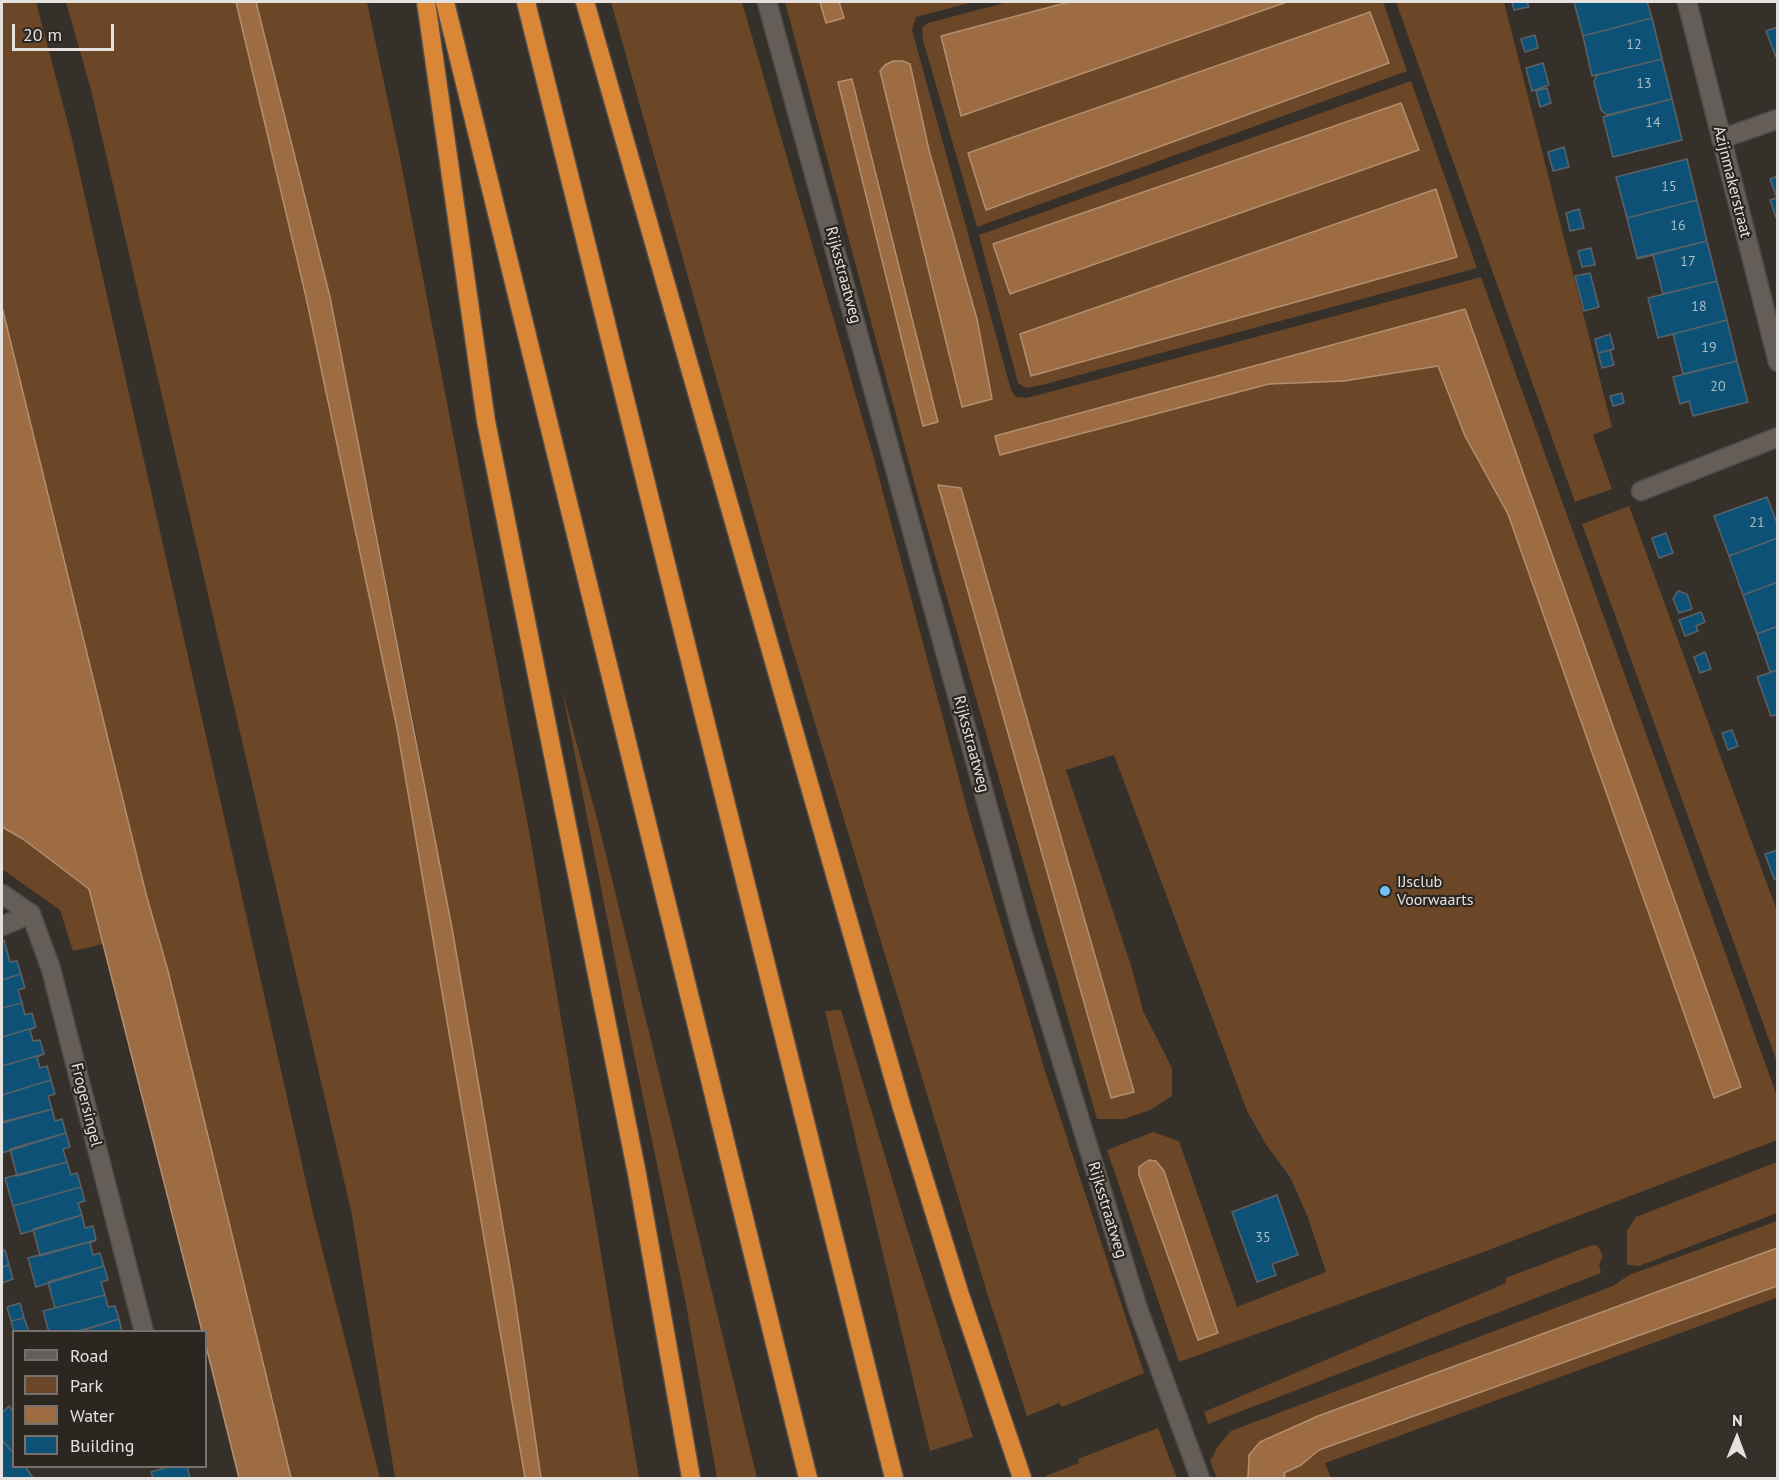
<!DOCTYPE html>
<style>
body{margin:0}
#map{position:relative;width:1779px;height:1480px;overflow:hidden;background:#36302b;font-family:"PT Sans",sans-serif}
canvas{display:block}
.frame{position:absolute;inset:0;border:3px solid #e5e1de;pointer-events:none}
.legend{position:absolute;left:12px;top:1330px;width:195px;height:138px;box-sizing:border-box;background:#2c2621;border:2px solid #76716d;margin:0;padding:8px 10px;list-style:none;font-size:18px;color:#e5e1de}
.legend li{display:flex;align-items:center;gap:12px;height:30px}
.legend b{width:30px;border:2px solid #76716d}
.north{position:absolute;left:1707px;top:1408px;width:60px;height:60px;-webkit-text-stroke:4px #2c2621;paint-order:stroke;rotate:1deg;font-size:16px;font-weight:700;line-height:24px;text-align:center;color:#e5e1de}
.north::after{content:'';display:block;margin:auto;width:21px;height:27px;background:#e5e1de;clip-path:polygon(50% 0,100% 100%,50% 72%,0 100%)}
.scale{position:absolute;left:12px;top:24px;width:102px;height:27px;box-sizing:border-box;border:3px solid #e5e1de;border-top:0;padding-left:8px;font-size:18px;line-height:21px;white-space:nowrap;color:#e5e1de;-webkit-text-stroke:4px #2c2621;paint-order:stroke}
</style>
<div id="map">
<canvas width="1779" height="1480"></canvas>
<div class="frame"></div>
<ul class="legend">
<li><b style="height:8px;background:#655e58"></b>Road</li>
<li><b style="height:16px;background:#6b4727"></b>Park</li>
<li><b style="height:16px;background:#9e6c42"></b>Water</li>
<li><b style="height:16px;background:#0d5276"></b>Building</li>
</ul>
<div class="north">N</div>
<div class="scale">20 m</div>
</div>
<script>
const g = document.querySelector('canvas').getContext('2d');
g.lineJoin = 'round';
function paint(path, color) {
  g.fillStyle = color;
  g.fill(path, 'evenodd');
}
function toPath(rows) {
  const path = new Path2D();
  for (const r of rows) {
    path.moveTo(r[0], r[1]);
    for (let i = 2; i < r.length; i += 2) path.lineTo(r[i], r[i + 1]);
  }
  return path;
}
function trace(path, color, width, dash) {
  g.strokeStyle = color;
  g.lineWidth = width;
  g.lineCap = dash ? 'butt' : 'round';
  g.setLineDash(dash || []);
  g.stroke(path);
}
function drawText(font, color, halo, rows, align = 'center') {
  g.font = font + ' "PT Sans",sans-serif';
  g.lineWidth = 4.5;
  g.setLineDash([]);
  g.textBaseline = 'middle';
  g.strokeStyle = halo;
  g.fillStyle = color;
  for (const [text, x, y, turn = 0] of rows) {
    g.save();
    g.translate(x, y);
    g.rotate((+turn || 0) * Math.PI / 180);
    g.textAlign = isNaN(turn) ? turn : align;
    if (halo) g.strokeText(text, 0, 0);
    g.fillText(text, 0, 0);
    g.restore();
  }
}
const green = toPath([
 [2,2,36,2,71,135,313,1213,380,1478,291,1478,168,971,146,894,2,307],
 [66,2,236,2,306,297,397,728,525,1478,395,1478,352,1215,91,90],
 [256,2,367,2,400,158,530,836,639,1478,541,1478,514,1292,414,724,330,297],
 [611,2,742,2,873,455,969,816,1045,1071,1144,1373,1062,1407,1059,1403,1027,1416,989,1299,788,634],
 [785,2,820,2,826,23,844,18,839,2,973,2,916,17,912,30,1011,390,1016,397,1027,398,1481,277,1777,1096,1777,1140,1486,1251,1179,1362,1107,1150,1153,1132,1179,1141,1237,1307,1326,1272,1307,1215,1290,1177,1267,1146,1247,1111,1114,755,1066,770,1132,969,1143,1011,1172,1068,1172,1096,1150,1110,1124,1119,1097,1119,919,500],
 [910,65,929,150,977,319,991,399,962,407],
 [853,79,938,421,924,425,838,83],
 [1465,309,1741,1087,1714,1098,1508,514,1465,436,1438,366,1344,381,1269,384,1001,455],
 [938,485,961,488,1134,1091,1111,1098],
 [1164,1171,1218,1333,1199,1340,1198,1339],
 [1008,2,1069,2,941,36,961,116,1287,2,1383,2,1407,71,977,227,923,40,922,28,928,23],
 [1396,2,1504,2,1612,427,1593,435,1612,489,1575,502],
 [1411,81,1477,268,1042,385,1026,388,1018,383,979,235],
 [1435,189,1457,257,1032,376,1021,334],
 [1629,506,1777,911,1777,1062,1582,524],
 [562,689,601,834,757,1478,717,1478,685,1299,627,1020],
 [2,827,23,839,89,889,103,944,73,951,60,910,2,869],
 [841,1010,907,1229,973,1437,930,1451,825,1011],
 [1777,1162,1777,1213,1639,1266,1627,1265,1627,1231,1636,1217],
 [1777,1221,1777,1248,1318,1416,1260,1442,1249,1455,1248,1478,1217,1478,1210,1461,1218,1446,1231,1431,1613,1286,1629,1275],
 [1592,1245,1598,1246,1603,1257,1599,1264,1601,1273,1208,1424,1204,1412,1506,1283,1506,1278],
 [1777,1286,1777,1300,1776,1298,1325,1463,1331,1478,1282,1478,1285,1477,1284,1473,1301,1465,1319,1450],
 [1158,1428,1177,1478,1047,1478,1046,1476,1079,1463,1078,1459]
]);
const water = toPath([
 [236,2,256,2,330,297,452,928,514,1292,541,1478,525,1478,397,728,306,297,236,2],
 [820,2,839,2,844,18,826,23,820,2],
 [1069,2,1287,2,961,116,941,36,1069,2],
 [1370,12,1389,63,986,210,968,153,1370,12],
 [893,61,903,61,910,64,929,150,977,319,992,399,962,407,880,71,885,65,893,61],
 [852,79,938,422,923,426,838,82,852,79],
 [1401,103,1419,150,1010,294,993,244,1401,103],
 [1436,189,1457,257,1031,376,1020,334,1436,189],
 [2,307,146,894,168,971,291,1478,239,1478,206,1346,206,1332,202,1331,89,889,23,839,2,827,2,307],
 [1465,309,1741,1087,1714,1098,1508,514,1465,436,1438,366,1344,381,1269,384,1000,455,995,436,1465,309],
 [938,485,961,488,1134,1092,1111,1098,938,485],
 [1149,1160,1156,1161,1164,1171,1218,1333,1198,1340,1139,1175,1139,1167,1149,1160],
 [1777,1248,1777,1286,1319,1450,1301,1465,1284,1473,1285,1477,1282,1478,1248,1478,1249,1455,1260,1442,1318,1416,1777,1248]
]);
const building = toPath([
 [1512,2,1527,2,1529,7,1514,10,1512,2],
 [1574,2,1647,2,1652,18,1583,36,1574,2],
 [1652,18,1662,59,1592,76,1583,36,1652,18],
 [1778,27,1778,57,1776,57,1766,31,1778,27],
 [1535,35,1538,48,1525,52,1521,39,1535,35],
 [1662,59,1672,99,1607,115,1601,110,1594,82,1597,75,1662,59],
 [1543,63,1549,85,1532,91,1526,68,1543,63],
 [1547,88,1551,103,1540,107,1536,91,1547,88],
 [1672,99,1682,140,1613,157,1603,117,1672,99],
 [1564,147,1569,167,1553,171,1548,152,1564,147],
 [1687,159,1697,200,1627,218,1616,177,1687,159],
 [1778,176,1778,223,1770,200,1777,198,1770,179,1778,176],
 [1697,200,1707,241,1637,258,1627,218,1697,200],
 [1579,209,1584,228,1570,231,1566,213,1579,209],
 [1707,241,1717,281,1663,294,1653,255,1637,259,1707,241],
 [1591,248,1595,265,1582,267,1578,251,1591,248],
 [1590,273,1599,307,1584,311,1575,276,1590,273],
 [1717,281,1727,320,1658,338,1648,298,1717,281],
 [1727,320,1737,361,1683,374,1673,334,1727,320],
 [1610,334,1614,349,1598,353,1595,339,1610,334],
 [1610,350,1614,365,1602,368,1598,353,1610,350],
 [1737,361,1748,402,1693,416,1689,401,1680,404,1673,377,1737,361],
 [1622,393,1624,403,1613,406,1610,396,1622,393],
 [1767,497,1778,526,1778,538,1729,556,1714,516,1767,497],
 [1666,533,1673,553,1659,558,1652,538,1666,533],
 [1778,538,1778,582,1743,595,1729,556,1778,538],
 [1778,582,1778,626,1757,634,1743,595,1778,582],
 [1678,591,1687,594,1692,609,1679,613,1673,599,1678,591],
 [1701,612,1705,622,1696,626,1698,631,1685,636,1679,620,1701,612],
 [1778,626,1778,670,1770,672,1757,634,1778,626],
 [1705,652,1711,669,1700,673,1694,657,1705,652],
 [1778,670,1778,714,1771,716,1757,677,1778,670],
 [1732,730,1738,746,1728,750,1722,733,1732,730],
 [1778,850,1778,878,1774,879,1765,854,1778,850],
 [4,940,10,962,17,961,21,974,2,980,2,941,4,940],
 [21,974,25,988,18,990,22,1003,2,1008,2,980,21,974],
 [22,1003,25,1015,32,1013,36,1027,2,1037,2,1008,22,1003],
 [36,1027,30,1030,33,1041,40,1040,44,1054,2,1066,2,1037,36,1027],
 [44,1054,37,1057,40,1068,47,1066,51,1080,2,1095,2,1066,44,1054],
 [51,1080,55,1094,48,1096,52,1109,3,1123,2,1095,51,1080],
 [52,1109,55,1121,62,1119,66,1133,2,1153,2,1122,52,1109],
 [66,1133,70,1147,63,1149,67,1162,17,1176,10,1149,66,1133],
 [67,1162,71,1175,77,1173,81,1187,13,1206,5,1178,67,1162],
 [81,1187,85,1201,78,1203,82,1215,21,1234,13,1206,81,1187],
 [1277,1195,1298,1255,1272,1264,1276,1275,1257,1282,1232,1212,1277,1195],
 [82,1215,85,1228,93,1226,96,1240,40,1256,33,1229,82,1215],
 [96,1240,90,1243,93,1255,100,1253,104,1266,36,1287,28,1258,96,1240],
 [5,1250,9,1265,2,1267,2,1251,5,1250],
 [9,1265,13,1279,2,1283,2,1267,9,1265],
 [104,1266,108,1280,101,1282,105,1295,55,1308,48,1282,104,1266],
 [105,1295,108,1307,115,1306,119,1319,78,1332,49,1332,43,1311,105,1295],
 [20,1303,24,1318,11,1321,7,1307,20,1303],
 [24,1318,29,1332,14,1332,11,1321,24,1318],
 [119,1319,122,1332,78,1332,78,1331,119,1319],
 [9,1406,14,1412,14,1454,2,1440,2,1413,9,1406],
 [2,1440,14,1454,14,1466,25,1466,33,1478,2,1478,2,1440],
 [172,1466,187,1466,190,1478,153,1478,151,1472,172,1466]
]);
const minor = toPath([
 [767,2,1021,928,1138,1309,1200,1478],
 [1687,2,1778,362],
 [1721,139,1778,119],
 [1641,491,1778,437],
 [2,894,31,914,51,969,144,1332],
 [2,926,31,914]
]);
const highway = toPath([
 [426,2,486,421,637,1174,691,1478],
 [445,2,808,1478],
 [526,2,894,1478],
 [585,2,902,1108,960,1295,1022,1478]
]);
const markers = [
 [1385,891,6,"#70c1f4"]
];
const numberNames = [
 ["12",1634,45],
 ["13",1644,84],
 ["14",1653,123],
 ["15",1669,187],
 ["16",1678,226],
 ["17",1688,262],
 ["18",1699,307],
 ["19",1709,348],
 ["20",1718,387],
 ["21",1757,523],
 ["35",1263,1238]
];
const streetNames = [
 ["Azijnmakerstraat",1732,182,76],
 ["Rijksstraatweg",843,275,75],
 ["Rijksstraatweg",971,744,75],
 ["Frogersingel",86,1105,76],
 ["Rijksstraatweg",1107,1210,73]
];
const poiNames = [
 ["IJsclub",1397,882],
 ["Voorwaarts",1397,900]
];
paint(green, '#6b4727');
paint(water, '#9e6c42');
trace(water, '#b38f71', 1.5);
paint(building, '#0d5276');
trace(building, '#5a6267', 1.5);
trace(minor, '#524c48', 21);
trace(highway, '#524c48', 21);
trace(minor, '#655e58', 18);
trace(highway, '#d98637', 18);
for (const [x, y, r, color] of markers) {
  const dot = new Path2D();
  dot.arc(x, y, r, 0, 2 * Math.PI);
  g.fillStyle = color;
  g.fill(dot);
  trace(dot, '#2c2621', 2);
}
drawText('14px', '#afbdc4', null, numberNames);
drawText('16px', '#e5e1de', '#2c2621', streetNames);
drawText('16px', '#e5e1de', '#2c2621', poiNames, 'left');
</script>
